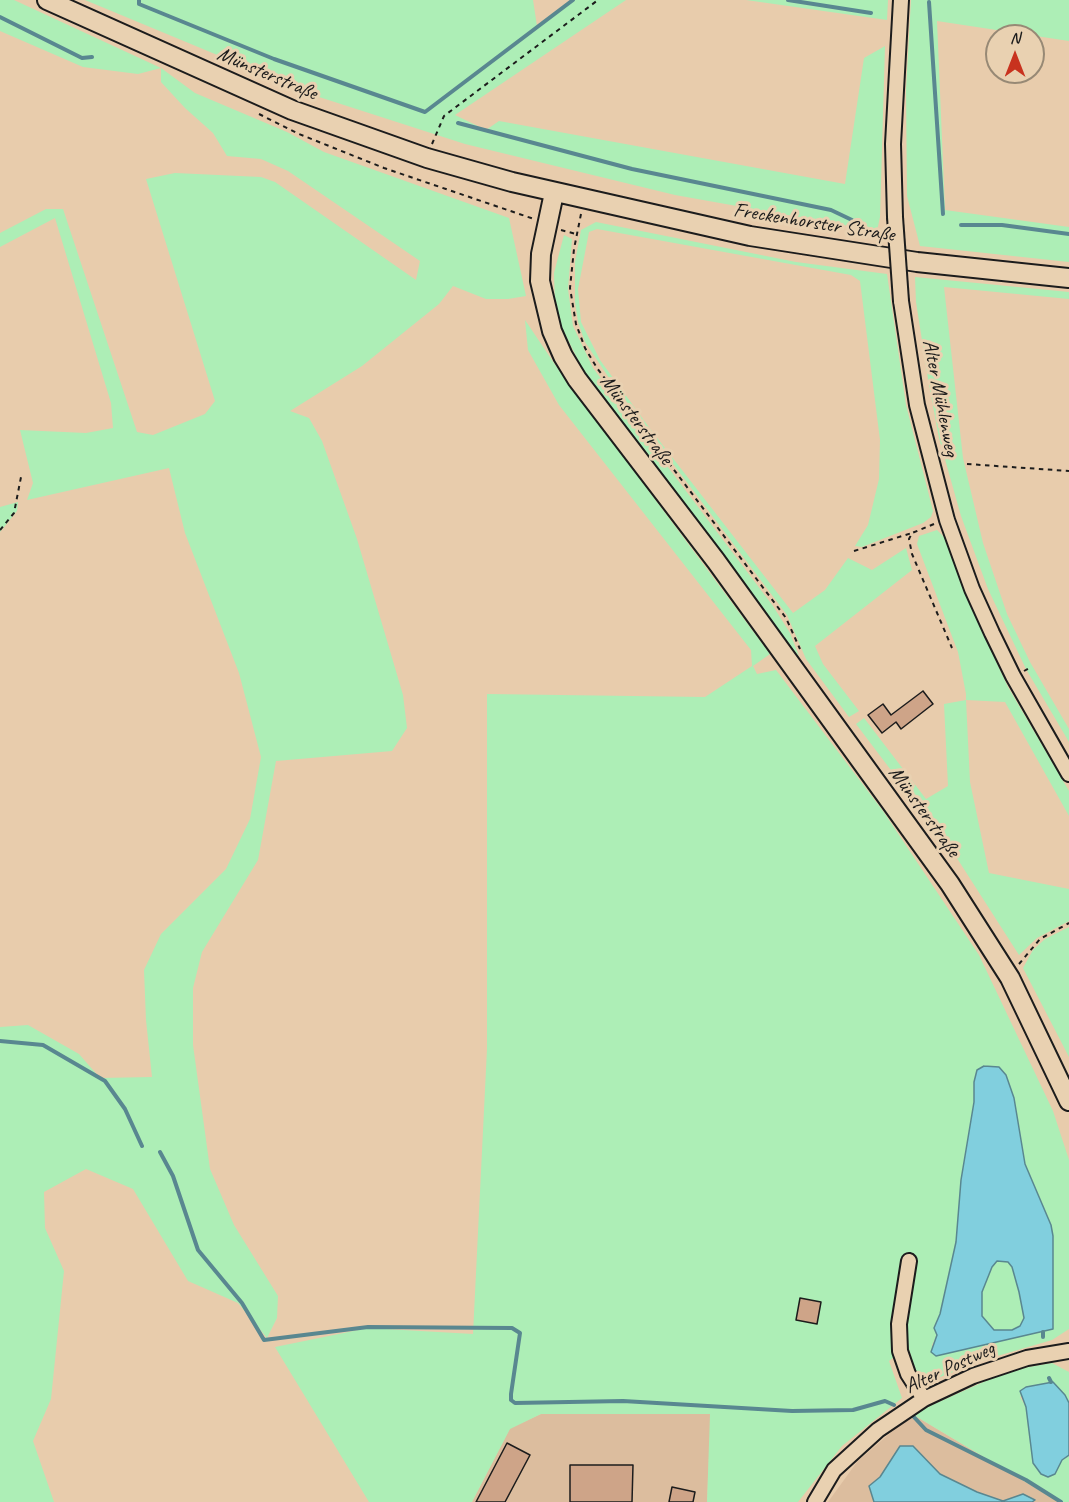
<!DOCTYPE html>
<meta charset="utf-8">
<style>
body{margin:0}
#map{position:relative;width:1069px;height:1502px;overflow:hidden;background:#e8ccac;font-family:Caveat,sans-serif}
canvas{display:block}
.north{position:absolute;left:985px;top:24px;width:60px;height:60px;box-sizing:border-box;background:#e9d1b1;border:2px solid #978975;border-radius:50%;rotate:0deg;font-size:16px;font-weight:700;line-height:24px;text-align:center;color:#1c1c1c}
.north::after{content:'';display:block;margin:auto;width:21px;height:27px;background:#c8321e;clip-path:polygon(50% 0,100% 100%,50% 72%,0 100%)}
</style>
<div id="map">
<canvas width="1069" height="1502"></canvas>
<div class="north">N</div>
</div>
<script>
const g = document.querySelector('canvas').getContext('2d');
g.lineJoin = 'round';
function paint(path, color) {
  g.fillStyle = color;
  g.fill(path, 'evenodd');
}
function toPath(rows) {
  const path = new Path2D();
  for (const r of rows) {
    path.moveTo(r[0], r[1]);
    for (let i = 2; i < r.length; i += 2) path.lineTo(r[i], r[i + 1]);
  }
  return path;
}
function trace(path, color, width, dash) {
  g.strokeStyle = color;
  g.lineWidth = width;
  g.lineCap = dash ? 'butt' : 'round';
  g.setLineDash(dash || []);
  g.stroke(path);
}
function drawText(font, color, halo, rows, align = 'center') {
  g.font = font + ' Caveat,sans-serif';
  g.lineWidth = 6;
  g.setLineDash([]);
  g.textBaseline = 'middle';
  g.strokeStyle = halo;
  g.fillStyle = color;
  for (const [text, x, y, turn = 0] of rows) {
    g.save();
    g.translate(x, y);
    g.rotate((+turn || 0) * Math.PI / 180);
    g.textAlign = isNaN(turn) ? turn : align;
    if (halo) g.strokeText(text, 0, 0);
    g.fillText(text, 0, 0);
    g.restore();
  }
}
const built = toPath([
 [541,1414,711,1414,707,1502,472,1502,510,1428],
 [912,1414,1059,1502,828,1502,857,1462]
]);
const green = toPath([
 [0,0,14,0,161,68,195,93,287,132,324,152,509,218,526,296,508,299,486,299,453,286,439,304,362,366,290,411,309,418,322,441,357,539,403,695,407,728,392,751,276,761,258,860,202,952,193,988,193,1045,210,1169,234,1225,278,1296,277,1318,267,1338,238,1303,188,1281,133,1189,86,1169,44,1192,45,1228,64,1271,51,1399,33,1441,54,1502,0,1502,0,1027,28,1025,79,1054,100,1078,152,1077,146,1020,144,970,161,934,226,869,250,819,261,757,239,673,185,533,169,468,27,500,33,483,20,430,86,433,113,428,111,403,55,218,0,247,0,233,46,209,63,209,137,432,153,435,205,414,215,401,146,179,175,173,261,177,275,182,416,280,420,261,288,171,261,159,227,156,213,133,185,108,161,82,161,68,138,74,83,67,0,31],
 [85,0,533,0,537,26,575,0,626,0,455,115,486,130,499,121,845,184,864,58,885,46,880,217,877,231,675,195,465,144,316,96],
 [746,0,888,0,887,20],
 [911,0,1069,0,1069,41,937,21,945,210,1069,227,1069,262,920,246,907,196,906,89],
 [596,222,796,262,887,274,906,405,933,511,931,517,923,523,862,547,855,546,868,525,879,479,880,440,860,281,851,275,597,229,589,232,578,289,581,322,600,360,651,430,793,613,825,590,848,558,872,570,906,548,912,570,815,646,823,664,859,711,849,717,806,659,787,615,615,387,585,342,578,322,575,302,575,262,581,230],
 [564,235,572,239,568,289,573,326,593,368,773,606,790,633,799,656,776,633,588,380,560,324,555,305,554,273],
 [915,277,1069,292,1069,299,944,287,963,458,983,543,1007,614,1030,662,1069,729,1069,742,1026,669,988,589,961,516,939,438,929,385,916,302],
 [525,320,556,366,770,654,753,666,757,674,776,670,883,811,979,955,1053,1111,1069,1160,1069,1329,1052,1340,987,1359,927,1382,915,1370,908,1346,889,1361,902,1398,842,1446,798,1502,707,1502,710,1414,541,1414,510,1429,472,1502,369,1502,275,1347,368,1328,473,1334,487,1049,487,694,705,697,752,666,751,650,559,405,528,350],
 [984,1066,999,1067,1006,1075,1014,1098,1025,1164,1051,1225,1053,1236,1053,1329,936,1356,932,1345,937,1335,934,1327,940,1314,956,1242,961,1180,974,1102,974,1082,977,1070],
 [18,502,17,511,0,532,0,507],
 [937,530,945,538,974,614,1008,687,1069,791,1069,816,1005,702,966,700,970,782,989,873,1069,889,1069,921,1037,938,1019,955,953,852,856,724,864,718,926,799,948,786,944,704,966,700,966,694,958,652,917,544,919,536],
 [1069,927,1069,1057,1023,968,1033,950,1045,939],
 [997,1261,1009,1262,1012,1267,1019,1292,1024,1318,1020,1326,1013,1330,994,1330,982,1316,982,1292,992,1267],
 [1052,1363,1069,1372,1069,1403,1065,1395,1053,1382,1045,1383,1020,1397,1026,1407,1030,1433,1062,1460,1069,1455,1069,1502,1059,1502,912,1414,990,1379,1023,1368]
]);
const water = toPath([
 [984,1066,999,1067,1006,1075,1014,1098,1025,1164,1051,1225,1053,1236,1053,1329,936,1356,931,1352,937,1335,934,1328,940,1314,956,1242,961,1180,974,1102,974,1082,977,1070,984,1066],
 [997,1261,1008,1262,1012,1267,1019,1292,1024,1318,1020,1326,1012,1330,994,1330,982,1316,982,1292,992,1267,997,1261],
 [1053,1382,1065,1395,1069,1403,1069,1455,1062,1460,1055,1474,1048,1477,1041,1474,1033,1463,1026,1407,1020,1391,1026,1387,1053,1382],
 [900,1446,913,1446,940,1474,977,1492,1003,1501,1023,1494,1035,1500,1032,1502,874,1502,869,1486,880,1477,900,1446]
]);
const stream = toPath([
 [139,0,139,4,274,59,425,112,573,0],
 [788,0,871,13],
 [929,2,943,214],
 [0,17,82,58,92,57],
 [458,123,632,169,831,210,852,220],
 [961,225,1002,225,1069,234],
 [0,1041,43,1045,105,1081,125,1109,142,1146],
 [160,1152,173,1176,198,1250,242,1303,264,1340,368,1327,512,1328,520,1333,511,1394,511,1400,515,1403,623,1401,792,1411,853,1410,885,1401,894,1405],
 [1043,1332,1043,1337],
 [1049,1378,1051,1382],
 [913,1416,926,1430,1026,1480,1061,1502]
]);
const building = toPath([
 [923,691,933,704,901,729,896,722,882,733,868,715,883,704,891,715,923,691],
 [800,1298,821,1302,817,1324,796,1320,800,1298],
 [507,1443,530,1455,505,1502,476,1502,507,1443],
 [570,1465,633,1465,632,1502,570,1502,570,1465],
 [672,1487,695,1492,693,1502,669,1502,672,1487]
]);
const path = toPath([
 [259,114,299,134,384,168,534,219],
 [432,144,444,116,598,0],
 [581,214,574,249,570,288,576,324,585,348,597,368,786,618,800,649],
 [561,230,576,234],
 [967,464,1069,471],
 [934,524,912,533,909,539,912,554,952,648],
 [0,530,14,513,21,477],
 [854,551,912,533],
 [1024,671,1031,667],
 [1019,964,1040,939,1069,923]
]);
const minor = toPath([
 [895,217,893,144,901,0],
 [901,301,917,405,947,520,972,589,992,633,1013,676,1069,774],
 [909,1261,899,1324,900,1351,908,1374,924,1399],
 [815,1502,834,1470,878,1430,924,1399,973,1376,1027,1358,1069,1351]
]);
const major = toPath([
 [47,0,292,110,427,158,512,182,750,236,917,262,1069,278],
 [554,193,541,254,540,281,552,331,563,356,577,379,716,561,950,884,1010,978,1069,1101]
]);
const minorBridge = toPath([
 [895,217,901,301]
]);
const streetNames = [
 ["Münsterstraße",267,74,23],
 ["Freckenhorster Straße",814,223,9],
 ["Alter Mühlenweg",940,398,79],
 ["Münsterstraße",636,420,53],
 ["Münsterstraße",924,812,54],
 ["Alter Postweg",950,1368,-25]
];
paint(built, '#dcbd9e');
paint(green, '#adeeb6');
paint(water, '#81cfde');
trace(water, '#598790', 1.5);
trace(stream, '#598790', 4);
paint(building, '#cea488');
trace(building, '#1c1c1c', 1.5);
trace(minor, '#1c1c1c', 18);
trace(major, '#1c1c1c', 22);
trace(path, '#1c1c1c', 2, [4.5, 4.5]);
trace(minor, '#e9d1b1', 14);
trace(major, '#e9d1b1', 18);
trace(minorBridge, '#1c1c1c', 18, []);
trace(minorBridge, '#e9d1b1', 14);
drawText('21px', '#1c1c1c', '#e9d1b1', streetNames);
</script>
